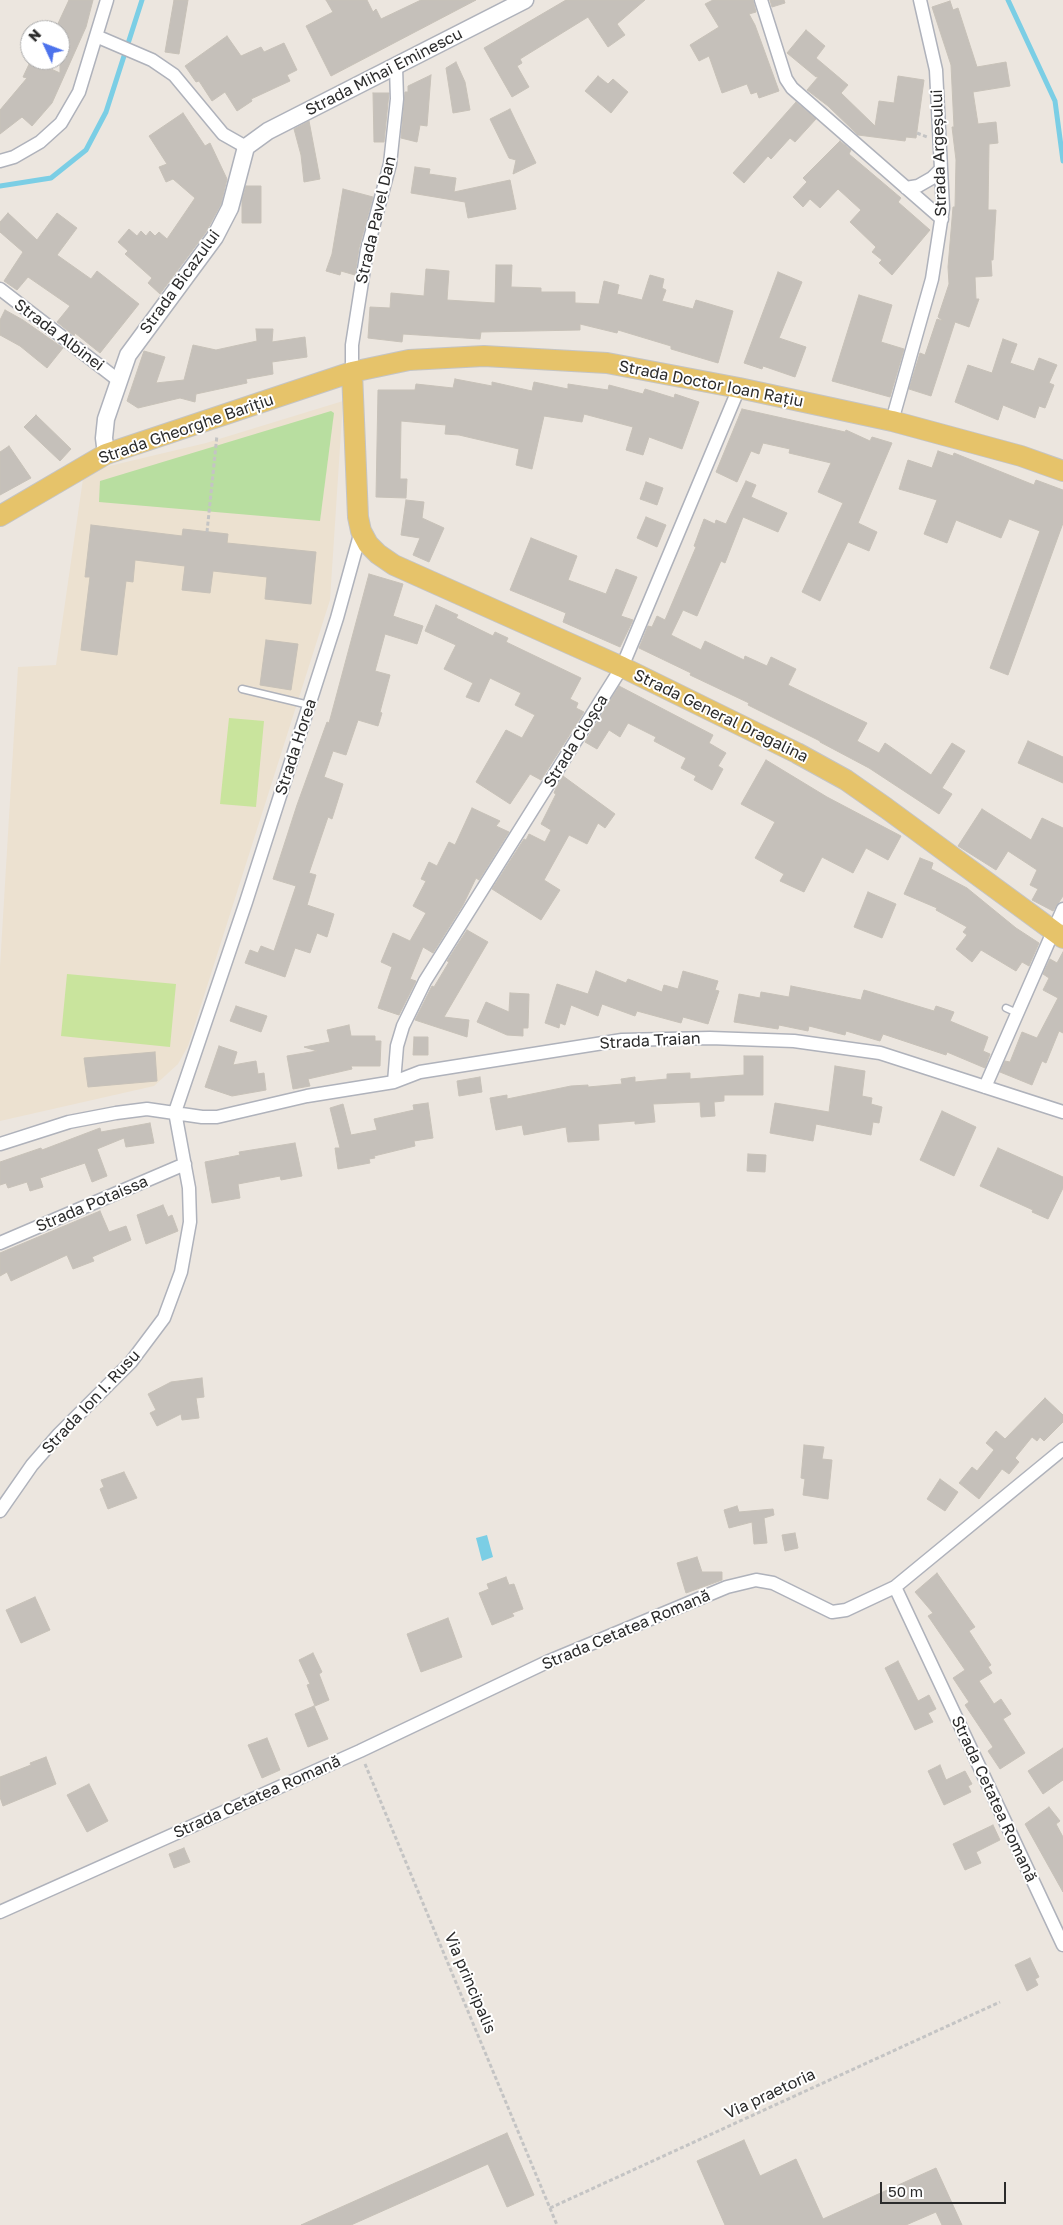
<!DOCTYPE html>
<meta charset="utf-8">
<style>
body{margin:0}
#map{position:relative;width:1063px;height:2225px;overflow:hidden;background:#ece6df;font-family:"Golos Text",sans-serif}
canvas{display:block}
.north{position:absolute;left:20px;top:20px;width:50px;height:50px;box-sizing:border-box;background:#fff;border:1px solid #aaa;border-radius:50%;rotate:313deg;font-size:14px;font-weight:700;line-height:20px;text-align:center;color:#2b2b2b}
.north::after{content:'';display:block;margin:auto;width:18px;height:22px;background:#4c72ec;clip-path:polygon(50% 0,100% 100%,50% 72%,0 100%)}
.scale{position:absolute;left:880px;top:2182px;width:126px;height:22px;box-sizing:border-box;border:2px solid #2b2b2b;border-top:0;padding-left:6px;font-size:15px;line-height:18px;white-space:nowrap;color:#2b2b2b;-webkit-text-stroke:4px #fff;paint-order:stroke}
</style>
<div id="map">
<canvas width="1063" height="2225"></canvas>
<div class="north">N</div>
<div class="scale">50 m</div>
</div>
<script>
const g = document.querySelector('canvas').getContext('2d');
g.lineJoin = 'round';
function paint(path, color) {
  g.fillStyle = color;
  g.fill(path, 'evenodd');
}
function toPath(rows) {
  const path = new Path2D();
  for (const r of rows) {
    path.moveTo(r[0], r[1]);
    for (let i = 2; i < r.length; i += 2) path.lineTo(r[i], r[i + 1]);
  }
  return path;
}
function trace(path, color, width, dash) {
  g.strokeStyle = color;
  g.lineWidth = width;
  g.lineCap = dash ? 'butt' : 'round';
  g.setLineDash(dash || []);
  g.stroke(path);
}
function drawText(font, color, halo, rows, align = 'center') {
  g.font = font + ' "Golos Text",sans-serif';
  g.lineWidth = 4;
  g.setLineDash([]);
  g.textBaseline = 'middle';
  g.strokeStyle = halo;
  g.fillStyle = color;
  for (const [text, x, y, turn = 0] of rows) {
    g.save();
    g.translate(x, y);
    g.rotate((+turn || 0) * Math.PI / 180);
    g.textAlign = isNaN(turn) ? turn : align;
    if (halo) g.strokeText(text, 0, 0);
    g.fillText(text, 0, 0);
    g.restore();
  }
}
const education = toPath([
 [343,401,330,600,188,1046,178,1064,154,1086,0,1121,0,967,18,667,56,665,84,472,206,443]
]);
const green = toPath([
 [331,411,334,413,320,521,99,502,100,481]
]);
const pitch = toPath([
 [229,718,264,721,256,807,220,804],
 [67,974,176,984,170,1047,61,1036]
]);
const water = toPath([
 [487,1535,493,1557,482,1561,476,1538]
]);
const stream = toPath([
 [1008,0,1055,101,1063,161],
 [0,186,51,178,86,150,106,112,142,0]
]);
const building = toPath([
 [69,0,93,0,86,27,52,103,32,126,22,117,0,134,0,110,27,78,23,77,31,60,60,73,60,30,55,30,69,0],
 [174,0,188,0,179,54,165,52,174,0],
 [326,0,367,0,373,12,376,9,381,19,421,0,476,0,331,76,306,26,333,12,326,0],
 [566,0,645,0,617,24,625,35,608,47,588,17,520,59,522,63,517,66,529,87,512,97,484,48,566,0],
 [713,0,753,0,756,12,749,14,755,25,779,91,759,98,757,92,751,94,747,84,722,93,709,56,699,61,690,45,719,27,705,4,713,0],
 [770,0,784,0,785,3,772,7,770,0],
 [950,1,953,10,958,8,977,67,1006,62,1010,86,973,92,978,124,996,122,998,143,989,144,988,210,996,210,993,260,991,260,992,276,975,277,976,299,979,299,969,327,955,322,931,396,909,389,920,353,925,355,937,319,943,321,938,317,949,284,948,267,953,207,955,207,956,160,952,127,954,127,951,65,932,7,950,1],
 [806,30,825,46,816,58,848,85,841,93,875,126,879,101,894,103,898,76,924,80,916,138,906,137,905,141,858,135,828,106,807,90,819,76,816,77,787,53,806,30],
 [227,36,241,56,261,47,264,52,284,43,297,70,287,75,290,81,251,99,252,101,237,111,225,92,212,101,199,81,196,82,185,66,227,36],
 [456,62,465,82,470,110,453,113,446,68,456,62],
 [431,75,427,126,420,125,417,142,401,138,405,92,408,92,408,86,431,75],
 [598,76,608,84,613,79,628,92,611,113,585,91,598,76],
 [373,93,389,93,384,142,374,142,373,93],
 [796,102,816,119,795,142,790,138,771,159,768,156,744,183,733,173,796,102],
 [510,109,536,163,513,174,516,160,509,158,490,119,510,109],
 [183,113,205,146,210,143,227,179,221,204,206,232,160,294,148,283,152,278,125,254,128,251,118,242,129,229,137,236,141,231,146,236,150,231,155,236,159,232,167,239,195,198,173,179,166,182,159,167,167,164,149,136,183,113],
 [309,121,320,179,304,182,301,155,294,129,309,121],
 [840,141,851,150,849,154,901,198,898,202,930,230,892,275,879,263,882,260,872,252,876,247,850,222,861,210,838,189,820,208,810,199,803,207,793,197,807,182,803,178,840,141],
 [415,167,430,169,429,174,456,178,454,192,510,180,516,209,468,218,465,202,411,193,415,167],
 [246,186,261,186,261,223,242,223,242,200,246,186],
 [343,189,373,197,359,248,355,275,341,271,340,275,326,271,332,254,343,189],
 [8,213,37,240,57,213,77,228,57,255,91,279,97,271,139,304,100,353,75,333,74,336,57,322,70,306,28,277,17,290,4,281,23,252,0,232,0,222,8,213],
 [496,265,512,265,511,287,541,288,541,292,575,292,575,303,599,304,604,281,619,285,617,294,642,300,650,275,664,279,662,288,666,290,662,301,693,309,696,300,733,311,718,363,671,349,671,346,618,330,617,333,580,324,580,330,481,332,480,339,403,334,402,342,368,338,370,307,390,308,391,293,424,296,426,269,449,271,447,300,495,303,496,265],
 [778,272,802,282,779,338,806,347,795,377,763,366,762,369,744,363,778,272],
 [859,295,892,305,881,342,904,349,890,397,832,381,859,295],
 [5,310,23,320,63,348,47,368,20,346,0,335,0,320,5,310],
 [256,329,273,329,272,342,305,337,307,357,272,362,273,374,246,379,247,383,196,394,195,402,180,398,138,408,127,401,144,351,165,357,156,383,184,380,193,345,216,350,257,341,256,329],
 [1003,339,1017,344,1010,363,1034,371,1039,358,1057,365,1049,383,1054,385,1045,408,1039,406,1035,418,1003,405,998,420,955,402,968,365,992,373,1003,339],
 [455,379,492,386,492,382,532,391,534,382,568,389,568,384,608,390,609,385,643,394,645,389,674,398,675,394,699,402,682,449,649,437,643,455,626,450,633,427,584,414,582,422,544,416,532,469,516,465,519,449,459,435,445,434,446,425,401,421,400,479,407,479,406,498,376,497,378,390,415,390,416,384,453,388,455,379],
 [742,409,845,432,846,430,870,441,872,437,892,443,858,523,877,532,869,551,848,542,820,601,802,592,843,503,818,492,831,463,789,453,790,449,763,443,759,454,751,451,737,482,716,472,742,409],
 [36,415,71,449,60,461,24,427,36,415],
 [9,446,31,478,0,495,0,452,9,446],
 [938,451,953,456,954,453,1034,485,1036,480,1063,490,1063,523,1008,675,990,668,1040,531,1009,519,1001,538,956,520,947,543,924,534,937,500,899,489,908,460,932,468,938,451],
 [746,481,756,485,751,497,787,513,778,532,743,517,725,563,721,561,697,616,683,610,671,635,701,650,705,641,744,660,745,656,767,666,771,657,796,669,788,685,867,723,857,741,879,753,885,743,931,775,952,743,965,751,942,788,952,794,939,814,869,768,820,742,820,741,748,705,749,703,690,675,691,673,639,648,648,626,652,627,657,616,665,620,696,547,694,546,704,519,715,524,716,520,726,524,746,481],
 [646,482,663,488,657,505,640,499,646,482],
 [406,500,424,502,422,518,444,528,429,562,413,555,420,538,401,535,406,500],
 [646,517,666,525,657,547,637,538,646,517],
 [91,525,182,536,183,529,228,534,227,543,316,552,311,604,265,599,267,577,213,571,210,593,182,590,185,566,135,560,133,582,126,581,117,655,81,650,90,577,85,577,91,525],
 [531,538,577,556,568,580,606,594,616,569,637,577,621,616,633,620,620,647,563,622,566,613,510,590,531,538],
 [369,574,403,584,393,616,423,626,417,644,385,634,375,671,390,675,380,712,382,713,378,726,358,720,346,755,333,751,324,777,343,784,332,819,328,817,309,873,316,875,307,905,334,914,327,937,317,933,310,953,295,948,285,977,245,963,250,950,258,953,261,946,274,951,296,886,273,879,297,805,327,722,329,723,369,574],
 [436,605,458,615,456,618,493,636,495,632,508,638,506,642,581,678,570,699,578,703,576,708,584,712,541,780,530,774,510,804,476,782,506,730,522,738,535,715,515,705,521,693,490,678,479,702,466,697,473,683,444,669,456,645,425,631,436,605],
 [266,640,298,644,291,690,260,685,266,640],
 [619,686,713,735,709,743,726,753,718,766,723,769,712,790,694,780,696,776,681,768,686,758,654,741,656,737,628,723,620,737,609,730,597,749,585,742,619,686],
 [1028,741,1063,757,1063,783,1018,763,1028,741],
 [766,760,827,797,901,836,888,860,866,848,853,873,822,857,804,892,780,881,784,874,755,858,775,822,741,804,766,760],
 [563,776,615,814,605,828,598,823,587,844,569,835,544,880,560,890,541,920,492,889,524,839,526,840,529,834,545,842,551,830,541,824,556,794,554,793,556,788,563,776],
 [472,808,500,821,496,826,509,832,479,880,476,878,463,905,433,953,423,947,410,979,416,981,399,1015,378,1008,392,967,381,962,393,933,410,941,426,913,413,906,426,881,421,879,429,862,437,866,449,842,455,845,472,808],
 [982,809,1031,840,1042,818,1063,828,1063,896,1053,911,1032,900,1038,889,1030,885,1037,870,1008,851,996,870,958,846,982,809],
 [920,858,933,863,931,869,967,888,1016,928,1039,943,1029,966,1022,962,1016,971,981,950,972,962,956,949,967,935,963,932,967,927,936,910,937,908,904,894,920,858],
 [868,892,896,904,882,938,854,927,868,892],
 [467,930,488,942,444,1017,469,1020,467,1037,415,1020,432,986,434,987,449,962,447,961,467,930],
 [1063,952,1063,1033,1059,1031,1046,1063,1042,1061,1032,1085,1000,1072,1005,1061,1010,1062,1022,1032,1037,1038,1058,998,1043,990,1049,978,1043,974,1050,959,1057,963,1063,952],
 [596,971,626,983,628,979,662,992,664,985,678,989,683,971,718,981,715,990,719,991,708,1024,683,1017,681,1023,637,1011,635,1016,602,1004,598,1016,571,1005,565,1025,560,1023,559,1028,545,1023,557,984,588,994,596,971],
 [791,986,861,1000,864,990,934,1011,936,1006,954,1012,950,1021,988,1037,983,1051,990,1054,985,1068,947,1052,946,1055,883,1034,880,1041,846,1031,845,1035,809,1026,808,1031,779,1025,778,1029,734,1022,739,994,760,998,761,992,789,997,791,986],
 [510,993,529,994,528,1028,523,1028,523,1036,507,1035,477,1022,486,1002,509,1012,510,993],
 [236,1006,267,1016,261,1032,230,1021,236,1006],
 [349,1025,351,1036,375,1036,375,1041,381,1041,380,1066,351,1066,352,1069,308,1079,310,1086,293,1089,287,1056,317,1051,304,1047,330,1042,327,1030,349,1025],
 [414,1037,428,1037,428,1055,413,1055,414,1037],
 [219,1046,237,1052,233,1065,256,1061,258,1074,264,1073,266,1090,232,1096,205,1087,219,1046],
 [155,1052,157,1081,88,1087,84,1058,155,1052],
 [744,1056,763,1056,763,1095,724,1095,724,1101,714,1102,715,1116,701,1117,700,1102,653,1104,655,1122,635,1124,635,1121,598,1124,599,1140,568,1142,566,1127,524,1135,522,1125,496,1130,490,1098,507,1095,507,1099,571,1086,588,1085,588,1087,622,1084,621,1079,635,1077,635,1082,667,1079,667,1074,690,1073,690,1079,744,1075,744,1056],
 [835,1066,865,1071,862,1096,872,1098,871,1104,882,1107,879,1123,873,1122,871,1135,816,1124,813,1141,770,1133,775,1103,829,1112,835,1066],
 [480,1077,482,1092,459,1096,457,1081,480,1077],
 [428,1103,433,1138,414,1141,415,1146,374,1156,375,1158,369,1159,370,1163,338,1169,335,1148,340,1148,330,1108,343,1104,351,1135,377,1130,374,1119,414,1110,413,1105,428,1103],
 [942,1111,976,1127,954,1176,920,1160,942,1111],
 [150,1123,154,1143,126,1147,124,1138,97,1149,107,1176,92,1182,85,1163,40,1178,43,1187,30,1191,27,1182,8,1188,6,1183,0,1185,0,1162,41,1148,42,1150,100,1128,101,1132,150,1123],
 [295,1143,302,1176,281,1180,280,1176,238,1184,240,1198,212,1203,205,1162,240,1155,239,1152,295,1143],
 [998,1148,1063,1177,1063,1188,1048,1219,1032,1212,1033,1210,980,1186,998,1148],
 [748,1154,766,1155,765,1172,747,1171,748,1154],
 [163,1205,168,1217,172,1215,178,1231,146,1244,137,1215,163,1205],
 [100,1211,109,1232,126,1226,131,1240,92,1257,94,1261,73,1269,67,1255,11,1281,7,1272,0,1276,0,1253,100,1211],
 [202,1378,204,1397,196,1398,199,1418,182,1420,181,1414,157,1426,150,1413,156,1410,148,1394,171,1382,202,1378],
 [1045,1398,1063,1415,1063,1422,1044,1441,1040,1437,1037,1441,1032,1437,1015,1458,1019,1462,1009,1474,1002,1469,979,1499,959,1483,972,1467,977,1471,994,1450,986,1443,996,1431,1005,1439,1045,1398],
 [804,1445,824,1447,822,1459,832,1460,828,1499,803,1495,805,1479,801,1478,804,1445],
 [124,1472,137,1498,108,1509,100,1489,104,1487,101,1480,124,1472],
 [940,1479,958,1492,945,1511,927,1499,940,1479],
 [737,1506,739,1512,773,1509,774,1515,764,1518,767,1543,754,1544,752,1522,729,1528,724,1510,737,1506],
 [795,1533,798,1548,785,1551,782,1535,795,1533],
 [697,1557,702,1572,722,1572,722,1580,686,1593,677,1563,697,1557],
 [937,1573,975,1627,969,1631,991,1665,988,1667,992,1673,979,1681,994,1704,1001,1699,1011,1714,1003,1719,1025,1753,1000,1769,988,1751,993,1747,965,1705,969,1702,953,1678,965,1670,928,1616,933,1613,915,1592,937,1573],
 [506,1577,509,1585,514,1584,523,1609,512,1613,514,1616,492,1625,479,1593,489,1589,487,1584,506,1577],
 [35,1597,50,1630,21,1643,6,1610,35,1597],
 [448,1618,462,1657,421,1672,407,1634,448,1618],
 [313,1653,322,1672,319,1674,329,1700,315,1706,307,1685,310,1684,299,1660,313,1653],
 [898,1661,918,1701,929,1695,936,1709,928,1713,933,1722,915,1730,885,1668,898,1661],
 [314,1706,328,1739,308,1747,295,1714,314,1706],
 [267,1738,280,1770,262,1778,248,1745,267,1738],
 [1063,1748,1063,1780,1043,1794,1028,1771,1063,1748],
 [46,1757,56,1784,3,1806,0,1797,0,1777,31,1765,30,1763,46,1757],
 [940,1765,946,1780,965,1771,972,1784,968,1786,971,1792,944,1805,928,1771,940,1765],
 [89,1784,108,1821,87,1832,67,1795,89,1784],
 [1049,1807,1060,1821,1056,1824,1063,1837,1063,1892,1025,1824,1049,1807],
 [993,1825,1000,1840,976,1852,981,1863,965,1870,953,1844,993,1825],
 [184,1848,190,1862,174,1868,169,1854,184,1848],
 [1030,1958,1039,1977,1035,1979,1038,1985,1027,1991,1015,1965,1030,1958],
 [507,2133,534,2195,507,2207,488,2164,351,2225,301,2225,507,2133],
 [744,2140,760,2176,796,2159,823,2219,936,2168,962,2225,942,2225,936,2212,906,2225,725,2225,697,2161,744,2140]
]);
const path = toPath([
 [917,133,927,137],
 [207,532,217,435],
 [365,1764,557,2225],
 [550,2208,1000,2002]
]);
const service = toPath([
 [242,689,309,705],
 [1006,1008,1017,1013]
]);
const minor = toPath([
 [761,0,786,79,792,88,942,219],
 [96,36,152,60,174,75,223,134,246,147],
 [0,161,14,157,40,142,61,123,79,92,107,0],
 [906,188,918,186,932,178,941,169],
 [0,289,118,380],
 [352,372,352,345,367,250,390,164,397,99,396,67],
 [892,421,932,279,943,208,936,70,920,0],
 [394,1082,397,1046,403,1026,425,981,622,667,739,388],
 [985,1087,1063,909],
 [175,1112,246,902,337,618,361,531],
 [0,1144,69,1122,116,1113,147,1109,202,1117,217,1117,307,1096,394,1082,420,1072,622,1040,710,1038,794,1041,880,1053,1063,1112],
 [0,1243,185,1164],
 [0,1511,32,1465,59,1434,131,1362,164,1318,181,1272,190,1222,189,1188,175,1112],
 [895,1587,1063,1945],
 [0,1912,360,1751,547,1662,727,1587,756,1580,773,1583,832,1612,846,1610,895,1587,1063,1449]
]);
const tertiary = toPath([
 [106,454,104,438,106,419,128,355,215,237,230,208,246,147,268,131,525,0]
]);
const primary = toPath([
 [352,372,358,517,361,531,368,544,378,554,394,565,622,667,797,753,846,780,886,808,1063,938],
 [0,516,106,454,352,372,409,360,484,356,607,363,739,388,892,421,1021,456,1063,471]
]);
const streetNames = [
 ["Strada Mihai Eminescu",384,72,-27],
 ["Strada Argeșului",939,153,-92],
 ["Strada Pavel Dan",376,220,-77],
 ["Strada Bicazului",180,282,-54],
 ["Strada Albinei",59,335,37],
 ["Strada Doctor Ioan Rațiu",711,384,11],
 ["Strada Gheorghe Barițiu",186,429,-19],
 ["Strada General Dragalina",721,716,26],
 ["Strada Cloșca",576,741,-58],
 ["Strada Horea",296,747,-72],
 ["Strada Traian",650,1041,-3],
 ["Strada Potaissa",92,1204,-23],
 ["Strada Ion I. Rusu",91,1402,-47],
 ["Strada Cetatea Romană",626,1630,-23],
 ["Strada Cetatea Romană",257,1797,-24],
 ["Strada Cetatea Romană",994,1799,65],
 ["Via principalis",470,1983,67],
 ["Via praetoria",770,2094,-25]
];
paint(education, '#ece1d0');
paint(green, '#b8dea0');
paint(pitch, '#c9e49d');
paint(water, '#7bcee5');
trace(stream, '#7bcee5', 5);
paint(building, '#c5c0ba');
trace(building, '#c7c1b8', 1);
trace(service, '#afb2bb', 9);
trace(minor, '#afb2bb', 15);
trace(tertiary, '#afb2bb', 19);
trace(primary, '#c4c4c4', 22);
trace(path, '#c4c4c4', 3, [4, 2.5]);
trace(service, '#fff', 6);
trace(minor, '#fff', 12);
trace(tertiary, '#fff', 16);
trace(primary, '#e6c36a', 20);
drawText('16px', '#2b2b2b', '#fff', streetNames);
</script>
